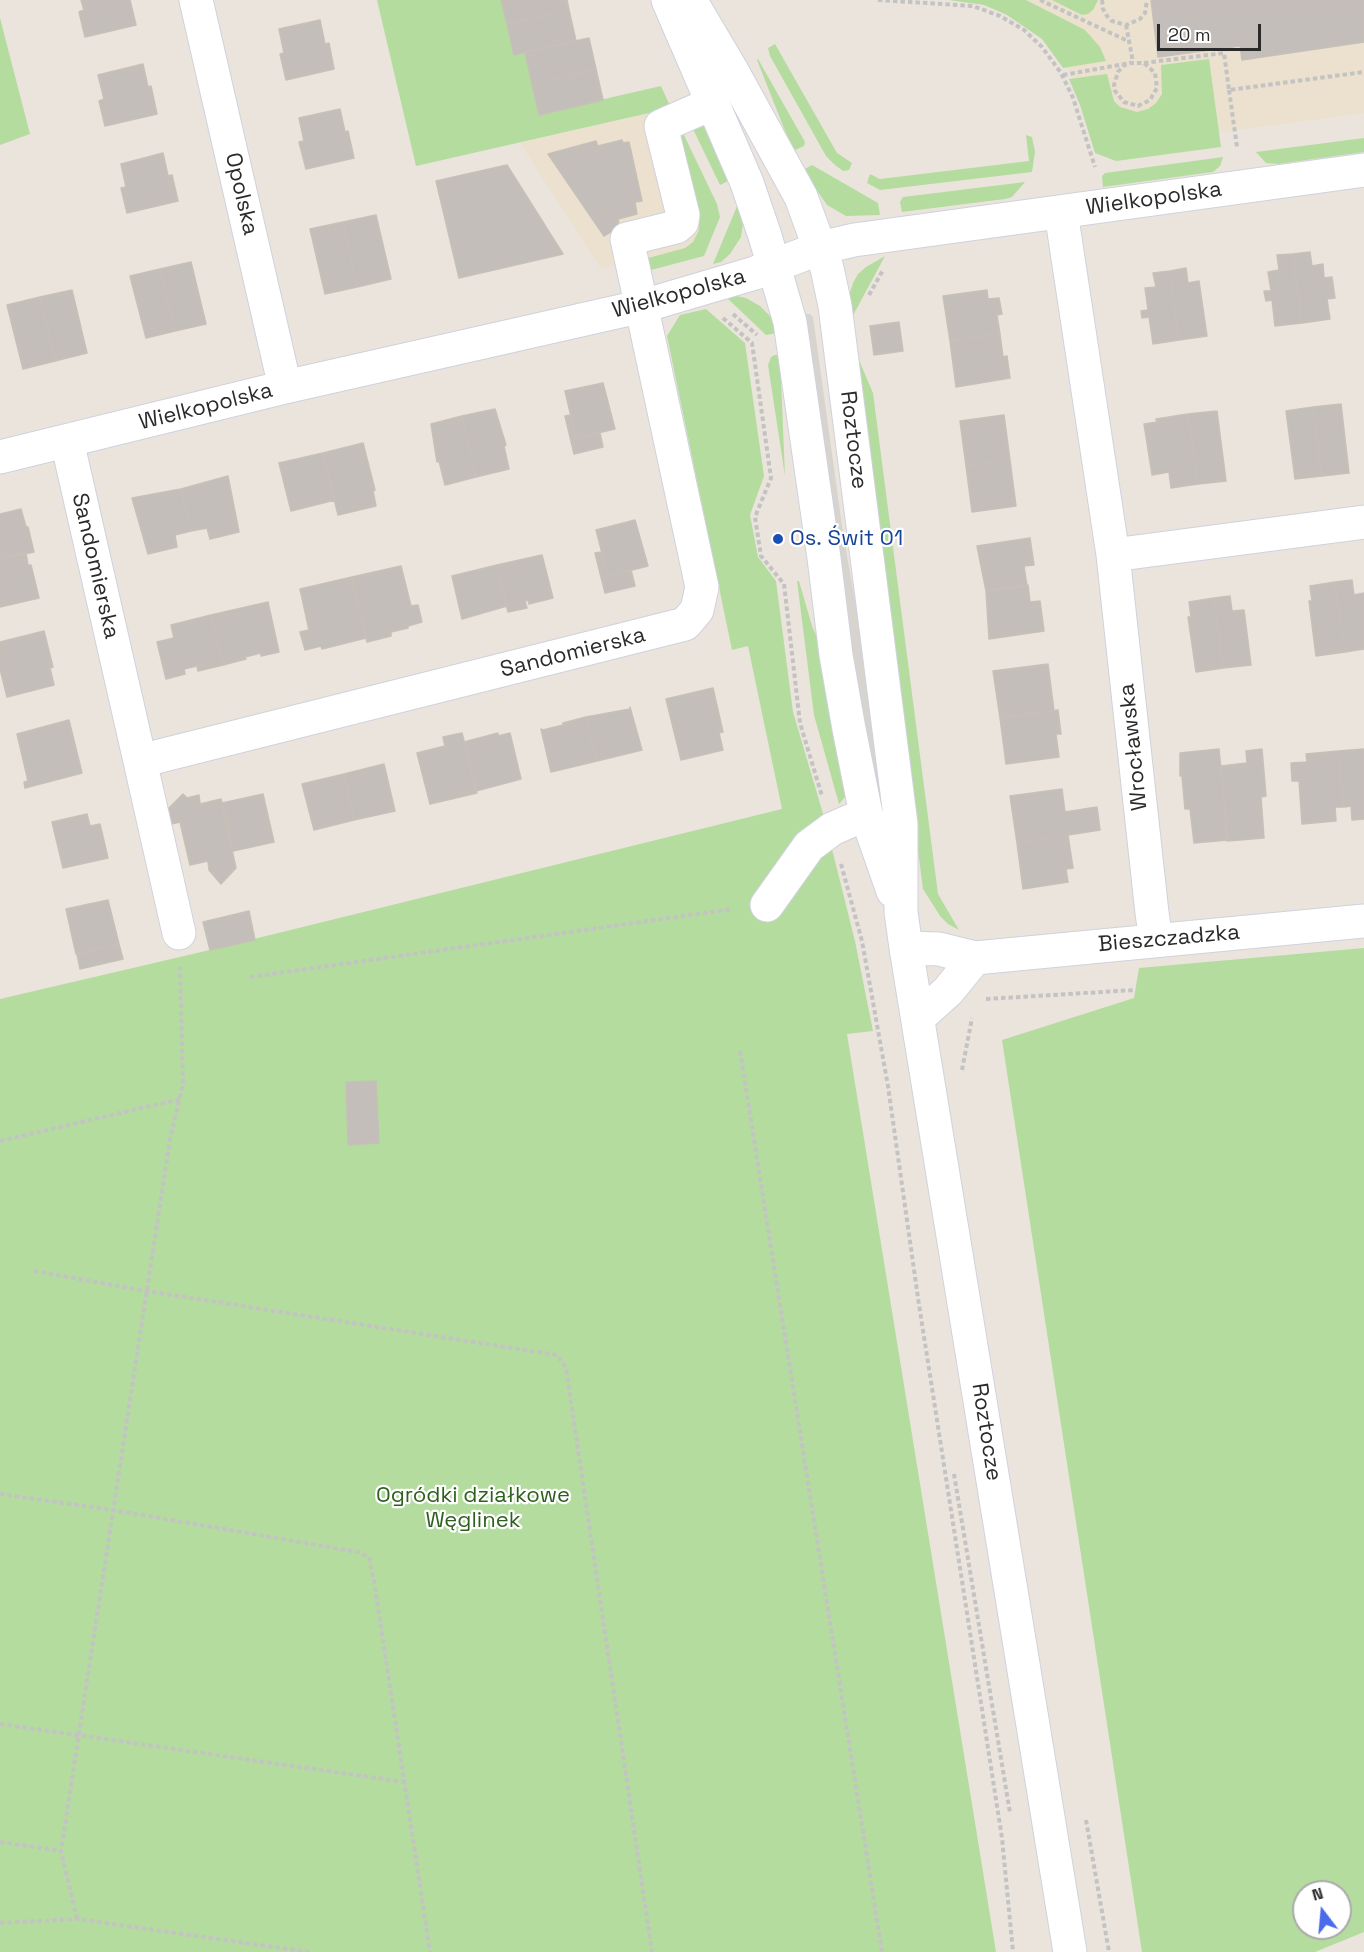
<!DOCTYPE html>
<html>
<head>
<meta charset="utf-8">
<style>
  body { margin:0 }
  #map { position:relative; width:1364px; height:1952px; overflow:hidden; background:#ebe4dd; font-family:"Space Grotesk",sans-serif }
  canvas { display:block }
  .north { position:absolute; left:1292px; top:1880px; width:60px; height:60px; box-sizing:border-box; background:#fff; border:2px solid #aaa; border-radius:50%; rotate:344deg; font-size:16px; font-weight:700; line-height:24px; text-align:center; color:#2a2a2a }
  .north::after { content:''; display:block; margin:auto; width:21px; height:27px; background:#4a6bea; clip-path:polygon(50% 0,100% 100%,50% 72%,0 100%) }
  .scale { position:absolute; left:1157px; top:24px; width:104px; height:27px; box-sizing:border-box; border:3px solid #2a2a2a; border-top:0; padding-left:8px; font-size:18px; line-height:21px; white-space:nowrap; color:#2a2a2a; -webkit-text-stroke:4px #fff; paint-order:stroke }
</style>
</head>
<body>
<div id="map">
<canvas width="1364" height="1952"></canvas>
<div class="north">N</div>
<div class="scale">20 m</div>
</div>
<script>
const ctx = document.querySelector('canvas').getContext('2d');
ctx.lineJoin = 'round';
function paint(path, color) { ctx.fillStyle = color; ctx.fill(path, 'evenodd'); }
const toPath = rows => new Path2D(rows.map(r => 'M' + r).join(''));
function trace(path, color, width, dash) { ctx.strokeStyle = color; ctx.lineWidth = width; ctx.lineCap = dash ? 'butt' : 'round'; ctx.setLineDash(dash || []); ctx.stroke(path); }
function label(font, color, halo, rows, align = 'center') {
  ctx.font = font + ' "Space Grotesk",sans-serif'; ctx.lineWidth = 4.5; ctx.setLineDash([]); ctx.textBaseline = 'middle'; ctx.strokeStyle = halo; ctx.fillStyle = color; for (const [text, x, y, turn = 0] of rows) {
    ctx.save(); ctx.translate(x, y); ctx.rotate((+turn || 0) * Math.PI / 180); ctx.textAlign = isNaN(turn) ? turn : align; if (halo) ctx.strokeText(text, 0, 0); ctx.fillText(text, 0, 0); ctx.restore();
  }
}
const education = toPath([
  [981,0,1364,0,1364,113,1096,149,1079,93,1059,50,1038,28],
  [671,108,699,230,693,242,685,248,601,269,520,143]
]);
const green = toPath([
  [377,0,501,0,514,54,525,52,539,114,661,86,671,108,416,166],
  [949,0,1026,0,1085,30,1100,47,1106,61,1063,68,1042,39,1007,15,984,5],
  [1052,0,1098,0,1093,10,1088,14,1082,15],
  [0,18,30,134,0,145],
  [775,44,837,153,852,163,849,170,843,171,835,165,826,156,770,56,768,48],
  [758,59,805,142,804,146,793,151,757,60],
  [1209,59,1221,147,1116,161,1095,153,1080,105,1069,79,1107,74,1114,101,1120,107,1137,112,1148,109,1156,103,1162,94,1161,65],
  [707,122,734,178,720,185,693,129],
  [683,133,717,204,720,217,704,256,651,270,648,258,685,248,693,242,699,230,680,144],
  [1026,135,1032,137,1035,152,1032,172,880,190,867,183,870,174,880,179,1029,161],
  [1364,138,1364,152,1278,164,1266,163,1256,152],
  [1223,157,1220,166,1213,172,1103,187,1102,176,1105,173],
  [812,165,878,203,880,215,846,216,827,205,803,170],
  [1025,182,1012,197,1005,199,902,212,900,202,903,197],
  [740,199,744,217,741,237,730,254,721,262,713,264],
  [885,256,850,321,848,299,853,283,858,274,866,267],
  [732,295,746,298,760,306,772,318,777,333,766,335,725,296],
  [706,309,745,343,764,476,750,515,758,557,776,581,793,712,824,817,855,941,873,1031,847,1034,996,1952,0,1952,0,999,197,953,782,809,748,646,732,650,667,336,680,315],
  [853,346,873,393,938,894,959,930,948,924,940,916,923,889],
  [775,355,780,355,785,476,768,365,771,357],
  [797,581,799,581,812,626,821,646,846,796,839,804,814,715],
  [1364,948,1364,1932,1315,1952,1142,1952,1002,1040,1134,998,1139,968],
  [1304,1892,1340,1892,1340,1928,1304,1928]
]);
const plaza = toPath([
  [807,314,810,314,813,317,843,533,864,651,885,827,854,704,804,315]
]);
const building = toPath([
  [81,0,130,0,136,25,85,37,79,12,84,10,81,0],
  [501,0,567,0,569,10,507,24,501,0],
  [1151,0,1364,0,1364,42,1242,60,1240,46,1158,57,1151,0],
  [569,10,576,41,514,55,507,24,569,10],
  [320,20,325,44,329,43,334,69,286,80,280,54,284,53,279,29,320,20],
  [589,38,596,69,532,84,525,52,589,38],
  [143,64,148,87,151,86,157,114,105,126,99,101,104,99,98,75,143,64],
  [596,69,603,100,539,115,532,84,596,69],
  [340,109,345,132,348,131,354,158,306,169,299,142,304,141,299,118,340,109],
  [622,140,623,143,629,142,642,201,635,202,637,214,618,219,619,227,604,236,548,154,596,141,598,146,622,140],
  [163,153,168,176,172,175,178,201,127,213,121,188,126,187,121,164,163,153],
  [507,165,563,254,459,278,436,181,507,165],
  [376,215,391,279,357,287,343,222,376,215],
  [343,222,357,287,325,294,310,229,343,222],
  [1310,252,1312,266,1323,264,1324,278,1332,277,1335,298,1327,299,1330,319,1302,323,1293,254,1310,252],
  [1293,254,1302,323,1275,326,1272,300,1266,301,1264,291,1271,291,1268,272,1279,270,1277,255,1293,254],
  [191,262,206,324,175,331,160,269,191,262],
  [1186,268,1188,283,1199,281,1207,336,1179,340,1170,271,1186,268],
  [160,269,175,331,146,338,130,276,160,269],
  [1170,271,1179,340,1153,344,1149,317,1142,318,1141,311,1148,310,1145,288,1156,287,1153,273,1170,271],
  [72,290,87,353,55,361,40,297,72,290],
  [987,290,988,299,999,298,1002,314,997,315,1000,334,950,341,943,296,987,290],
  [40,297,55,361,23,369,7,305,40,297],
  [899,322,903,351,874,355,870,326,899,322],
  [1000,334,1003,357,1007,356,1010,378,956,387,950,341,1000,334],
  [603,383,615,429,576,438,565,391,603,383],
  [1341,404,1349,473,1322,476,1313,407,1341,404],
  [1313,407,1322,476,1295,479,1286,411,1313,407],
  [495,409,506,445,504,446,509,469,476,477,462,416,495,409],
  [1217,411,1226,481,1198,484,1188,414,1217,411],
  [1188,414,1198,484,1171,488,1169,472,1152,475,1144,424,1157,422,1156,419,1188,414],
  [570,415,576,438,600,433,603,447,574,454,565,416,570,415],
  [1004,415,1010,460,966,466,960,421,1004,415],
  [462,416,476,477,445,485,439,461,437,462,431,424,462,416],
  [363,443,375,490,373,491,376,506,338,515,323,453,363,443],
  [323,453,335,500,291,511,279,463,323,453],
  [1010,460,1016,506,972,512,966,466,1010,460],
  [228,476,239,532,210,539,207,528,191,531,181,489,228,476],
  [181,489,191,531,175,535,177,547,148,554,132,498,181,489],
  [21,509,26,527,28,527,34,552,0,559,0,514,21,509],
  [635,520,648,566,608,576,596,530,635,520],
  [1030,538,1034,565,1024,566,1027,586,986,591,977,546,1030,538],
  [602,552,608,576,631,570,635,586,605,593,595,553,602,552],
  [26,553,28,565,31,565,39,598,0,607,0,559,26,553],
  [542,555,553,598,529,604,528,600,525,601,527,608,508,612,497,565,542,555],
  [497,565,507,606,462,619,452,576,497,565],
  [401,566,411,606,418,605,422,622,408,626,408,628,391,632,391,636,367,642,352,577,401,566],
  [352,577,366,638,322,649,321,646,305,650,300,632,309,630,300,589,352,577],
  [1352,580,1354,595,1364,593,1364,649,1345,652,1335,582,1352,580],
  [1335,582,1345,652,1316,656,1309,601,1312,601,1310,586,1335,582],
  [1028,585,1030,602,1040,601,1044,631,989,639,986,591,1028,585],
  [1230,596,1232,611,1244,610,1251,665,1223,668,1214,598,1230,596],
  [1214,598,1223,668,1196,672,1188,617,1191,617,1189,602,1214,598],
  [268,602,279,652,261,656,261,653,245,657,246,659,223,665,211,615,268,602],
  [211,615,223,665,198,671,197,666,184,669,185,674,166,679,157,642,174,638,171,625,211,615],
  [44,631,53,667,50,668,54,685,7,697,0,669,0,642,44,631],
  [1048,664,1054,711,1000,718,993,671,1048,664],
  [713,688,723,732,719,733,723,750,681,760,666,699,713,688],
  [630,707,642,750,597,761,586,717,630,709,630,707],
  [1058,710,1061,734,1056,734,1059,757,1006,764,1000,718,1058,710],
  [586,717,597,761,551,772,541,729,543,730,563,725,563,723,586,717],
  [69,720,82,773,25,788,24,782,28,781,17,734,69,720],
  [462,733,477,793,430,804,417,753,445,746,443,737,462,733],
  [498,733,498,736,510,733,521,779,476,791,464,742,498,733],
  [1219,749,1228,840,1194,843,1190,809,1185,809,1182,776,1180,776,1180,753,1219,749],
  [1262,749,1266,796,1261,797,1264,838,1227,841,1221,766,1247,763,1246,751,1262,749],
  [1364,749,1364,819,1352,820,1351,806,1344,807,1338,751,1364,749],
  [1338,751,1344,807,1335,807,1336,821,1302,824,1299,781,1292,781,1291,763,1307,762,1306,754,1338,751],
  [384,764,395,811,354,820,344,774,384,764],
  [344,774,354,820,314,830,302,784,344,774],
  [1062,789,1065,812,1097,807,1100,830,1017,843,1010,796,1062,789],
  [183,794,187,798,199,795,200,804,221,799,236,868,221,884,209,870,208,861,190,865,180,822,171,824,168,809,183,794],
  [263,794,274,842,233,851,222,803,263,794],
  [87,814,90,826,100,824,108,858,63,868,52,822,87,814],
  [1068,835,1073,868,1066,869,1068,882,1023,889,1017,843,1068,835],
  [108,900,119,944,76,954,66,909,108,900],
  [249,911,255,940,210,950,203,922,249,911],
  [119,944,123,959,80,969,77,954,119,944],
  [376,1081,379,1143,348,1145,346,1082,376,1081]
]);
const path = toPath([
  [878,0,973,6,1000,16,1024,30,1042,47,1061,73,1073,98,1095,167],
  [1040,0,1130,42],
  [1102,0,1103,9,1107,16,1112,21,1126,25,1140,19,1145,13,1147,0],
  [1126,25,1133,62],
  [1144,63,1224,53,1229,90,1364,72],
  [1063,75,1130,63,1144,63,1155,73,1157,88,1150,100,1138,106,1124,102,1115,91,1114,85,1118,72,1123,66,1130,63],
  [1229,90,1237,147],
  [869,295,883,270],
  [733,314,757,335],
  [723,318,752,343,771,478,755,517,761,556,784,584,800,723,822,796],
  [841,864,862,941,888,1086,918,1298,1002,1838,1013,1952],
  [250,977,733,909],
  [986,999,1135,990],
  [740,1051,882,1952],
  [962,1070,972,1018],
  [0,1141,180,1099],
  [34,1271,146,1291,557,1355,566,1368,652,1952],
  [954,1474,1010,1813],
  [0,1494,113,1510,358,1552,369,1558,374,1581,430,1952],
  [0,1724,404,1782],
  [1086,1820,1109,1952],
  [0,1842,61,1851],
  [77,1919,61,1851,170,1139,183,1084,180,967],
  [0,1923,77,1919,309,1952]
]);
const minor = toPath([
  [196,0,285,387],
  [668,0,747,183,765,236,790,322,824,558,836,655,849,729,866,814,893,891],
  [690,0,732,71,801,197,827,268,835,306,901,824,901,912,906,948,1070,1952],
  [1061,212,1113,555,1152,913,1156,940],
  [67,441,140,761,685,624,697,610,702,587,627,239,676,227,682,222,683,215,661,126,713,103],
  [0,457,285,387,643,306,755,273,820,248,854,240,1364,170],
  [1113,555,1364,522],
  [140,761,179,933],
  [767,905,809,846,832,829,866,814],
  [906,948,939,949,975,958,1364,921],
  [918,1018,948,991,975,958]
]);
const markers = [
  [778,539,6,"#1a4fb4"]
];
const streetNames = [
  ["Opolska",241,194,77],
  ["Wielkopolska",1154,199,-8],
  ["Wielkopolska",679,294,-15],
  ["Wielkopolska",206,407,-14],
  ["Roztocze",853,440,83],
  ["Sandomierska",95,566,77],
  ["Sandomierska",573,653,-14],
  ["Wrocławska",1134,747,-96],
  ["Bieszczadzka",1169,939,-5],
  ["Roztocze",986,1432,81]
];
const transitNames = [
  ["Os. Świt 01",790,539]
];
const parkNames = [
  ["Ogródki działkowe",473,1496],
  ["Węglinek",473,1521]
];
paint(education, '#ebe1ce');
paint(green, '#b4dc9e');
paint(plaza, '#d7d4cf');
paint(building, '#c3beb9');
trace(building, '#c6c0b7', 1.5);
trace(minor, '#cfd2dd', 35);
trace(path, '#c3c3c3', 4, [4.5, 3]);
trace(minor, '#fff', 33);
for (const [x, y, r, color] of markers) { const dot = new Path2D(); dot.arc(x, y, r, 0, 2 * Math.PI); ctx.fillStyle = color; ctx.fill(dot); trace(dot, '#fff', 2); }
label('22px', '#2a2a2a', '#fff', streetNames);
label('22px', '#164399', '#fff', transitNames, 'left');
label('22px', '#2f6020', '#fff', parkNames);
</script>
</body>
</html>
